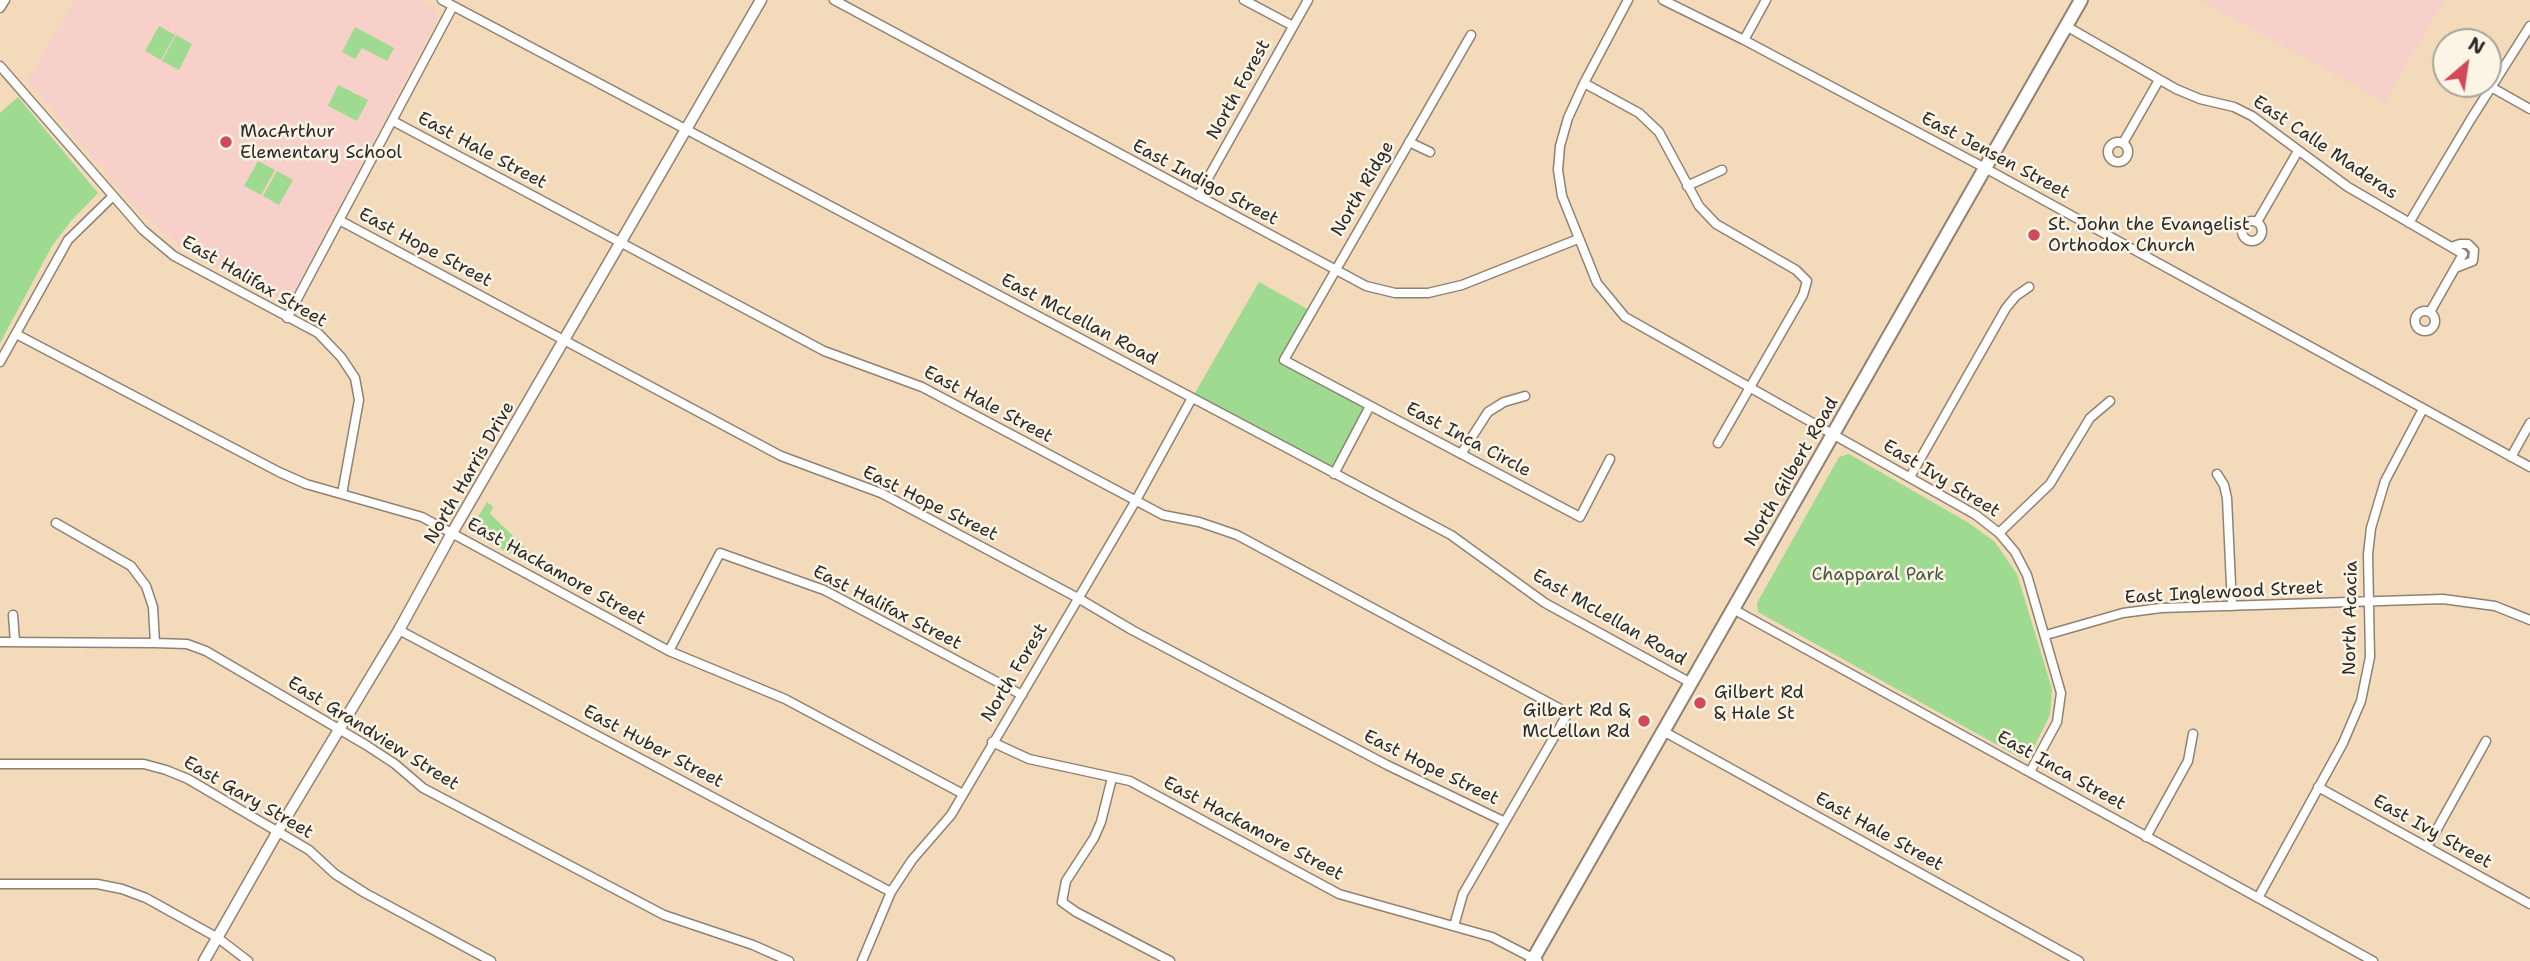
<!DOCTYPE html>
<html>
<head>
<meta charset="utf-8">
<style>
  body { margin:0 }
  #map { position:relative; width:2530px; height:961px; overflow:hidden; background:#f3daba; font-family:"Shantell Sans",sans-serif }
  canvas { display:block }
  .north { position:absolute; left:2432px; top:28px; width:70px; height:70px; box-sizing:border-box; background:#fcf5e5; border:2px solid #a8a49b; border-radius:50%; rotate:29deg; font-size:19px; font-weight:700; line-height:28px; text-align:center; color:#2b2b2b }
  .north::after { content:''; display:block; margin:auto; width:24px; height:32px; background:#d1495b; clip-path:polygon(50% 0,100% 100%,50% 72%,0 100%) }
</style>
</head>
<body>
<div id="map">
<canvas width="2530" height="961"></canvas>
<div class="north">N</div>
</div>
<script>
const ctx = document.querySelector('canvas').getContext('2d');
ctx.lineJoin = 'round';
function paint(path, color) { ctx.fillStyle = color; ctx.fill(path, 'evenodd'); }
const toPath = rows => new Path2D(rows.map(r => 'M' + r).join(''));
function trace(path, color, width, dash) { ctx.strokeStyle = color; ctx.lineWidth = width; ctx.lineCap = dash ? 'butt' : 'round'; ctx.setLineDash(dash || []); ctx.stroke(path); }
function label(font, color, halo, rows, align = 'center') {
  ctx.font = font + ' "Shantell Sans",sans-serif'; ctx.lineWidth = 5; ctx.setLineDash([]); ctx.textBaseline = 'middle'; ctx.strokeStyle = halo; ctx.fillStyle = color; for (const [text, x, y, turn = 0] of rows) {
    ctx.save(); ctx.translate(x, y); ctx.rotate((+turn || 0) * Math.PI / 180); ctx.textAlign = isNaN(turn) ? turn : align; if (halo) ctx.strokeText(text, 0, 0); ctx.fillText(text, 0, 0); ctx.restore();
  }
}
const built = toPath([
  [74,0,420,0,437,12,437,20,291,298,286,302,282,302,197,257,161,231,131,203,27,81],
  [2199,0,2444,0,2385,102]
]);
const green = toPath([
  [159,26,175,35,161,60,145,51],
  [355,27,394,48,387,61,362,48,355,59,342,52],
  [176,35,192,44,179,70,162,61],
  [338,85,368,100,357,121,328,106],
  [18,97,98,193,71,221,52,246,0,343,0,113],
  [258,161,275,170,261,195,244,186],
  [277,171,293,180,279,205,263,196],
  [1259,282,1311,311,1285,360,1370,406,1334,474,1192,398],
  [1849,454,1969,523,1995,542,2017,574,2052,689,2050,715,2030,755,2019,757,1758,612,1757,603,1839,457],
  [487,502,493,507,490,514,561,581,474,534,472,527]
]);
const minor = toPath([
  [442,0,1451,535,1545,603,1691,683],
  [834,0,1366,286,1395,293,1428,293,1462,285,1578,239],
  [1244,0,1293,26],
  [1628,0,1584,83,1568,118,1560,146,1558,170,1562,196,1597,283,1625,317,1976,515,1999,533,2015,552,2027,575,2061,693,2057,722,2030,772],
  [1663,0,1744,40,1985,168,2530,467],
  [0,8,5,0],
  [2066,26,2176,89,2200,99,2234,107,2252,116,2348,187,2463,254,2430,312],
  [1471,35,1284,360,1580,517,1610,459],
  [1744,40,1766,0],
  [0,66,143,230,174,256,318,333,341,357,355,378,359,400,342,494],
  [1584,83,1639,113,1659,132,1699,206,1716,224,1796,270,1807,281,1803,295,1718,443],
  [2491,87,2530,109],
  [393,121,824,351,922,387,1163,515,1199,522,1237,535,1568,713,1463,894,1454,926],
  [1409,142,1430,152],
  '2108 152a10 10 0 1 1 20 0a10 10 0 1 1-20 0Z',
  [2123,143,2159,80],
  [1687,186,1722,170],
  [1198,196,1308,0],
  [339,220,781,456,881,493,1078,598,1132,630,1387,765,1503,821],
  '2242 231a10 10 0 1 1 20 0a10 10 0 1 1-20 0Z',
  [2257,222,2298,151],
  [2409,223,2471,119,2530,26],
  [2451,247,2460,244,2468,244,2474,250,2473,261,2455,268],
  '2415 321a10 10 0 1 1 20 0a10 10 0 1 1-20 0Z',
  [287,318,453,6],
  [16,334,279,472,306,484,422,517,669,651,785,699,963,794],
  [0,362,68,240,112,197],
  [1461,454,1488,412,1504,402,1525,396],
  [2511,457,2530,423],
  [1334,474,1370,406],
  [2217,474,2224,485,2227,498,2232,606],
  [1910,477,2006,308,2016,296,2029,287],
  [56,523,131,566,146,586,153,607,155,643],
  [1999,533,2050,484,2090,418,2110,401],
  [1733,609,2373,961],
  [13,615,15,642],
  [399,630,891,892],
  [2046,635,2123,613,2161,608,2443,599,2495,606,2530,620],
  [0,642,155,643,187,644,206,651,366,745,395,764,423,788,664,915,753,945,789,961],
  [669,651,720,553,824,590,1022,695],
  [1663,731,2079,961],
  [992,742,1029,759,1130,781,1339,894,1492,937,1538,961],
  [0,764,144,764,166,770,188,779,309,850,335,874,365,893,491,961],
  [1112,778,1101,822,1094,838,1066,881,1062,902,1076,912,1170,961],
  [2318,787,2530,904],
  [2146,837,2188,761,2193,734],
  [2427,847,2486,741],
  [0,884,97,884,122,889,146,898,218,938,248,961],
  [2258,898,2343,743,2361,701,2370,657,2368,554,2371,528,2385,481,2423,409],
  [862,961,891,892,912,860,951,815,1135,502,1192,398]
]);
const tertiary = toPath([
  [204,961,278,831,399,630,452,533,761,0]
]);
const primary = toPath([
  [1532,961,2081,0]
]);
const markers = [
  [226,142,7,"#d1495b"],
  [2034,235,7,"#d1495b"],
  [1700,703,7,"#d1495b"],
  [1644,721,7,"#d1495b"]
];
const streetNames = [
  ["North Forest",1239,90,-61],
  ["East Calle Maderas",2325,148,34],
  ["East Hale Street",482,151,28],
  ["East Jensen Street",1995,156,28],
  ["East Indigo Street",1205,183,28],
  ["North Ridge",1363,189,-60],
  ["East Hope Street",425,248,28],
  ["East Halifax Street",254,282,30],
  ["East McLellan Road",1079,320,28],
  ["East Hale Street",988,405,28],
  ["East Inca Circle",1468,440,28],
  ["North Gilbert Road",1792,472,-60],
  ["North Harris Drive",470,473,-60],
  ["East Ivy Street",1941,479,31],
  ["East Hope Street",930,504,26],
  ["East Hackamore Street",556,572,29],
  ["East Inglewood Street",2224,593,-3],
  ["East Halifax Street",887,608,27],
  ["East McLellan Road",1609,618,30],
  ["North Acacia",2351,618,-89],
  ["North Forest",1015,673,-59],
  ["East Grandview Street",373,734,32],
  ["East Huber Street",653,747,28],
  ["East Hope Street",1431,768,26],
  ["East Inca Street",2061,771,29],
  ["East Gary Street",248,798,30],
  ["East Hackamore Street",1253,829,28],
  ["East Hale Street",1879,832,29],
  ["East Ivy Street",2432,832,29]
];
const poiNames = [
  ["MacArthur",240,132],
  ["Elementary School",240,153],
  ["St. John the Evangelist",2048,225],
  ["Orthodox Church",2048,246],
  ["Gilbert Rd",1714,693],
  ["& Hale St",1714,714],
  ["Gilbert Rd &",1630,711,"right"],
  ["McLellan Rd",1630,732,"right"]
];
const parkNames = [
  ["Chapparal Park",1878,575]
];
paint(built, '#f7d0c9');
paint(green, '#9edb90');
trace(minor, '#8f8272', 11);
trace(tertiary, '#8f8272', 13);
trace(primary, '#8f8272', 16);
trace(minor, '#fff', 8);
trace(tertiary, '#fff', 10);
trace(primary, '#fff', 12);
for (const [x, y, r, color] of markers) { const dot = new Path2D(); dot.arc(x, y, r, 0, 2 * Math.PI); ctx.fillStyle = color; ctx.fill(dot); trace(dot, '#fcf5e5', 2.5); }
label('18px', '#2b2b2b', '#fcf5e5', streetNames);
label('18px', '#2b2b2b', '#fcf5e5', poiNames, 'left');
label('18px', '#485744', '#fcf5e5', parkNames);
</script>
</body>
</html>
